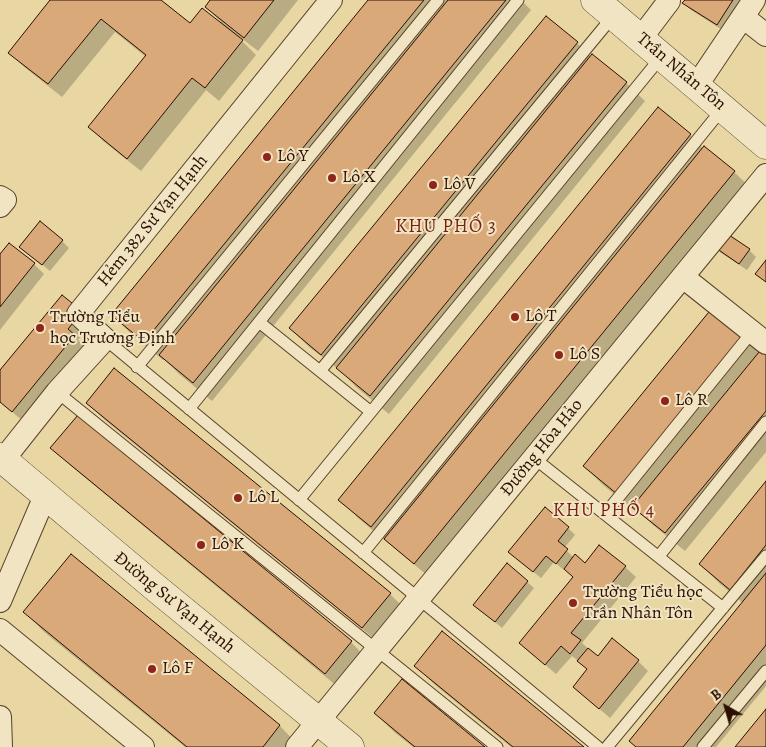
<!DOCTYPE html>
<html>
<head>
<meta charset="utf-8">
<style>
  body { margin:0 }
  #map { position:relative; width:766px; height:747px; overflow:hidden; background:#e8d6a3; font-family:Alegreya,serif }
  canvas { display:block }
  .north { position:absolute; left:701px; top:682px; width:50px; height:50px; -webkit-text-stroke:4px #f0e4c3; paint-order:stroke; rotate:322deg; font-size:14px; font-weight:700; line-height:20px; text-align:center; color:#2c0f00 }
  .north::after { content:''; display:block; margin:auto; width:18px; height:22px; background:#2c0f00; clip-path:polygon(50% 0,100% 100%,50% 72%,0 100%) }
</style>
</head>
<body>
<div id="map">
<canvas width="766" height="747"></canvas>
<div class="north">B</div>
</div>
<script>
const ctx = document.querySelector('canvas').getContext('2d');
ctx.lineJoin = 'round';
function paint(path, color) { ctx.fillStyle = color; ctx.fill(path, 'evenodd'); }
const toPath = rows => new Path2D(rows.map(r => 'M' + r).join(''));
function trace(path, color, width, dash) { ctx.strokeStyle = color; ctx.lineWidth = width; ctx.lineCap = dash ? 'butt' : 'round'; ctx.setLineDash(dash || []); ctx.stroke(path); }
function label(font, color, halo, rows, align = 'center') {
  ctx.font = font + ' Alegreya,serif'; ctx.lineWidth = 4; ctx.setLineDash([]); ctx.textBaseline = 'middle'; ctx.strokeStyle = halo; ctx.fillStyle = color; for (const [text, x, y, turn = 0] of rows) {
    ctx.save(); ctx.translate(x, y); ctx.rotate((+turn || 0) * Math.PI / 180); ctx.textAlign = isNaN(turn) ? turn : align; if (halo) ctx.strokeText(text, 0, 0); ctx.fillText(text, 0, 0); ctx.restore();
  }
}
const shadow = toPath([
  [52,0,159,0,190,25,221,22,206,7,212,0,298,0,258,51,240,37,239,38,256,55,219,101,206,90,141,171,103,141,90,127,146,57,115,32,62,97,23,66,10,53],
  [370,0,521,0,531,10,212,401,179,374,164,359,163,360,131,334,113,315],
  [686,0,744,0,724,31,691,10,684,3],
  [546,18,577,43,591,57,626,83,645,101,389,414,356,387,341,371,309,347,290,328],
  [658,109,690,135,704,149,734,172,753,190,434,581,358,518,340,499],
  [62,241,69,248,50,271,28,253],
  [714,246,749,250,756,257,747,270,721,253],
  [0,256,34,264,44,274,0,330],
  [62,296,87,328,78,340,84,346,23,421,0,402,0,372],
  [713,309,766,349,766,452,685,551,653,525,638,510,636,512,603,485,584,466],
  [87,403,390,594,409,613,382,645,106,421],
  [52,448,351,642,369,661,344,692,71,466],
  [766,483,766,686,716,747,636,747,743,603,719,583,700,564],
  [568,528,575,535,564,548,574,558,585,564,625,567,636,577,582,643,598,657,638,661,648,671,610,718,574,687,588,670,581,663,572,656,556,674,520,643,574,577,565,568,564,570,554,562,541,578,517,559],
  [72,555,280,726,298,745,297,747,185,747,43,631,25,612],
  [527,582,534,588,502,628,475,605],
  [416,666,582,747,511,747,434,684],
  [375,713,483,747,413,747,394,732]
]);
const building = toPath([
  [50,0,161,0,190,23,202,8,243,40,205,88,192,78,127,159,88,127,146,55,101,19,48,84,8,53,50,0],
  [210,0,274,0,244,38,205,7,210,0],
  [368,0,424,0,144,342,111,315,368,0],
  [448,0,506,0,193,383,159,355,448,0],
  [685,0,733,0,717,25,682,3,685,0],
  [546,16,578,42,321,355,289,328,546,16],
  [592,54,627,82,370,396,336,368,592,54],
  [658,107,691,134,371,527,338,500,658,107],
  [704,146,735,171,414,564,384,539,704,146],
  [40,221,63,240,42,265,19,247,40,221],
  [723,231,750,249,739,264,713,246,723,231],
  [9,243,35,263,0,307,0,254,9,243],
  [766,260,766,282,755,274,766,260],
  [62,295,77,307,77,318,68,329,75,335,12,412,0,402,0,370,62,295],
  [713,307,747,335,617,494,583,466,713,307],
  [764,346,766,347,766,411,665,533,632,507,764,346],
  [114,368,391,593,362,628,86,403,114,368],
  [78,415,352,641,325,674,50,448,78,415],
  [766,481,766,545,730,590,699,564,766,481],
  [545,507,569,527,558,541,568,549,556,564,546,556,533,572,508,552,545,507],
  [599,545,626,566,571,633,581,640,570,654,561,646,545,665,519,643,573,577,564,569,575,554,585,563,599,545],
  [71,554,280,725,263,747,187,747,23,612,71,554],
  [507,563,528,581,495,622,473,605,507,563],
  [766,573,766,645,683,747,636,747,629,741,766,573],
  [442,631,584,747,513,747,414,666,442,631],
  [612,638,639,660,599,709,573,687,587,669,577,661,588,648,598,656,612,638],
  [402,679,485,747,415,747,374,713,402,679],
  [766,709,766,747,735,747,766,709]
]);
const service = toPath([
  [259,322,371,412],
  [105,339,598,747],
  [137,367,438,0],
  [320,371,614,15],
  [57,392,497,747],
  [189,409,518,0],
  [534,458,723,608],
  [299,500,662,56],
  [605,514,752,332],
  [363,553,723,108],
  [659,556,766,422],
  [607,747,766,556],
  [703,747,766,671]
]);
const minor = toPath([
  [743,17,766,35],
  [641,38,669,1,667,0],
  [697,85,754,0],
  [0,197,5,200,0,206],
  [683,277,766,343],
  [3,460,57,392,105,339,78,314,331,0],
  [0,601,45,496],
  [0,630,143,747],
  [0,717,1,747],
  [297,747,766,175]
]);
const tertiary = toPath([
  [595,0,766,145],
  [0,457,157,589,350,747]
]);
const markers = [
  [267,157,5,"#8f2418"],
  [332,178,5,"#8f2418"],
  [433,185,5,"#8f2418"],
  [515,317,5,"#8f2418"],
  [40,328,5,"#8f2418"],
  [559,355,5,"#8f2418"],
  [665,401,5,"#8f2418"],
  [238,498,5,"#8f2418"],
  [201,545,5,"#8f2418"],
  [573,603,5,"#8f2418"],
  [152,669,5,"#8f2418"]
];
const streetNames = [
  ["Trần Nhân Tôn",681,72,40],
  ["Hẻm 382 Sư Vạn Hạnh",153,221,-51],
  ["Đường Hòa Hảo",542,448,-51],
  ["Đường Sư Vạn Hạnh",174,603,39]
];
const poiNames = [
  ["Lô Y",277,157],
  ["Lô X",342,178],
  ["Lô V",443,185],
  ["Lô T",525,317],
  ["Trường Tiểu",50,318],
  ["học Trương Định",50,339],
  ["Lô S",569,355],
  ["Lô R",675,401],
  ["Lô L",248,498],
  ["Lô K",211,545],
  ["Trường Tiểu học",583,593],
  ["Trần Nhân Tôn",583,614],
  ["Lô F",162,669]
];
const neighbourhoodNames = [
  ["KHU PHỐ 3",446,227],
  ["KHU PHỐ 4",604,511]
];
paint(shadow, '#0003');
paint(building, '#daa979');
trace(building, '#2c0f00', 1);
trace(service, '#5b4129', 13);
trace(minor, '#5b4129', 24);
trace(tertiary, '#5b4129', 29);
trace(service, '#f0e4c3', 11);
trace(minor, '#f0e4c3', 22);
trace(tertiary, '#f0e4c3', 28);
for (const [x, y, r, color] of markers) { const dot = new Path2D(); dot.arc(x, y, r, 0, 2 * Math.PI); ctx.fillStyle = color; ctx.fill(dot); trace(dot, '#f0e4c3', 2); }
label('18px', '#2c0f00', '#f0e4c3', streetNames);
label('18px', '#2c0f00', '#f0e4c3', poiNames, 'left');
ctx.letterSpacing = '1px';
label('19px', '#7a1f14', '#f0e4c3', neighbourhoodNames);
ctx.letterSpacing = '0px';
</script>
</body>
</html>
